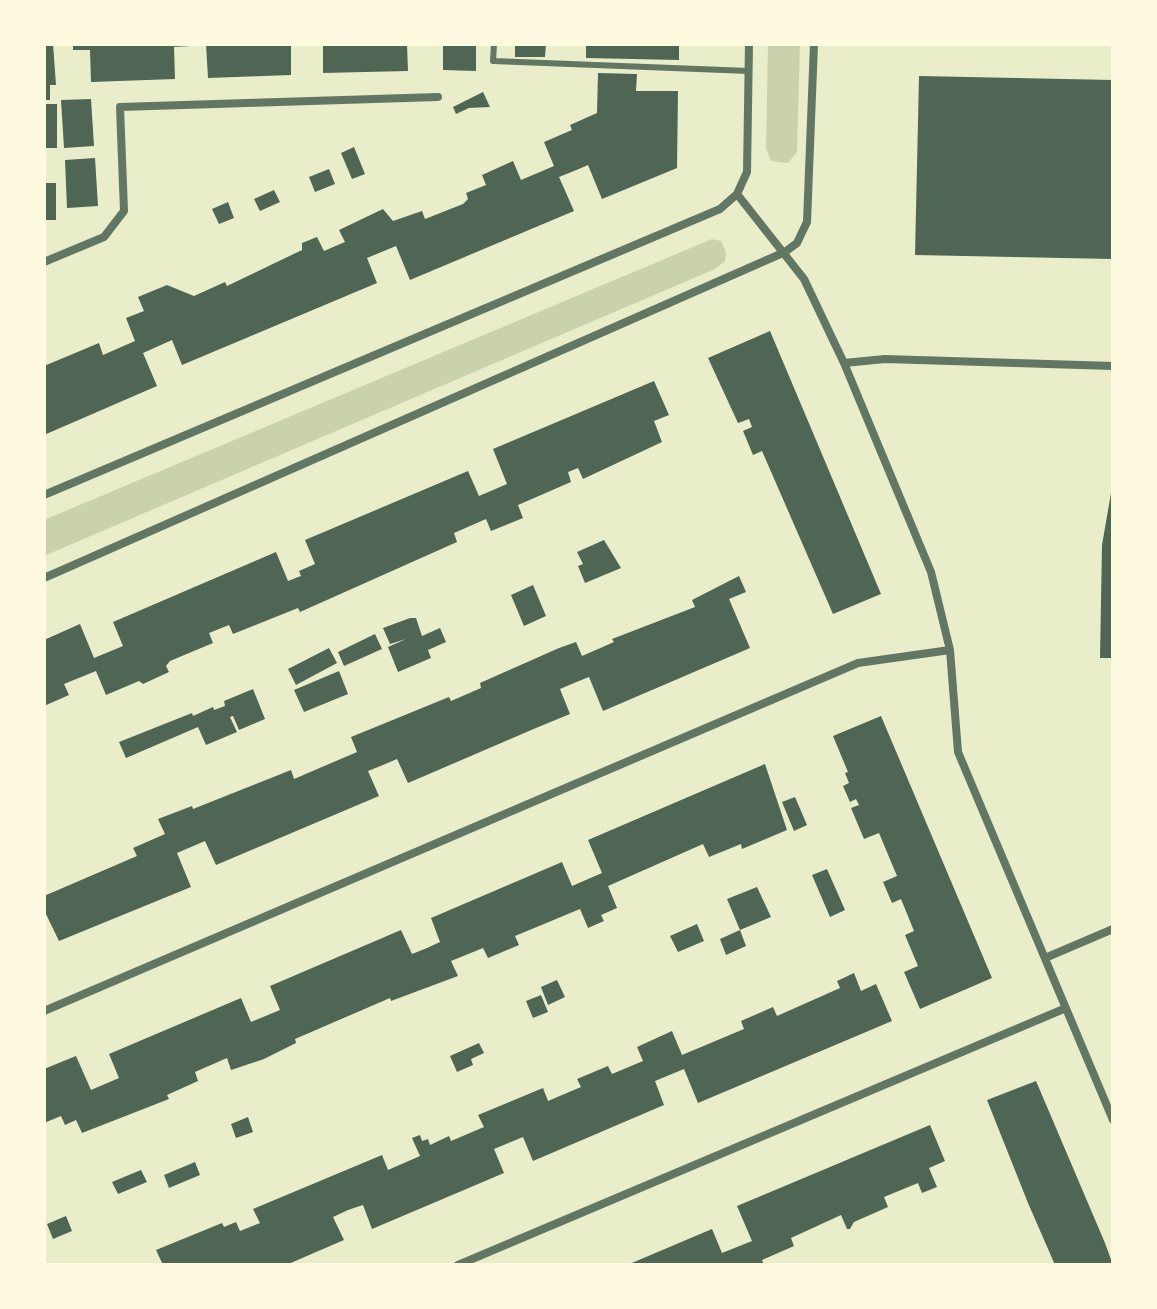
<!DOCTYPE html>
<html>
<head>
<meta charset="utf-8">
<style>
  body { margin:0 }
  #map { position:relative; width:1157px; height:1309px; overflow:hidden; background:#e9edc9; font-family:Arial,sans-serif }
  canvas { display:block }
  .frame { position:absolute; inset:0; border:46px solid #fefae0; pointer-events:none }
</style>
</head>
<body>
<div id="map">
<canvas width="1157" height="1309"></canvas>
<div class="frame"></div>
</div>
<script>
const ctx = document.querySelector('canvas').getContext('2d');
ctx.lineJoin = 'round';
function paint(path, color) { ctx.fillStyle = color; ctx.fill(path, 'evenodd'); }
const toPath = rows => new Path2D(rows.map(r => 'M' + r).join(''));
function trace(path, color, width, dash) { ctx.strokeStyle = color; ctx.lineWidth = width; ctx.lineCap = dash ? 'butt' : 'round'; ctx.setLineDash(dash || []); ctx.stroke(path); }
const green = toPath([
  [768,44,800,44,797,152,788,163,771,161,766,148],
  [712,239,721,241,726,252,725,261,715,269,44,556,44,520]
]);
const building = toPath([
  [44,44,53,44,56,85,50,85,50,100,44,100],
  [73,44,191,44,191,46,174,47,175,79,91,82,90,50,73,50],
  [206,44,291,44,291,75,208,78],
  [323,44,407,44,408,71,323,73],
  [443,44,476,44,476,71,443,70],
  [515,44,546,44,545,57,515,57],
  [586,44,679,44,679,60,586,58],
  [598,73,637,74,636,91,678,91,677,168,602,199,588,165,574,171,559,177,574,211,410,280,396,246,367,258,377,283,182,365,172,340,143,353,157,386,44,435,44,366,99,343,103,355,135,341,126,318,144,311,138,297,167,285,194,296,225,282,227,286,302,250,302,243,317,237,324,251,345,242,339,230,383,209,393,221,422,211,425,219,463,204,468,199,466,193,486,185,482,175,513,161,521,180,554,166,544,142,572,130,570,125,597,113],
  [919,76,1113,80,1113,259,915,255],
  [483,92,490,107,469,108,456,114,453,107],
  [91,99,94,146,64,148,61,100],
  [44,104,57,104,57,148,44,148],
  [354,147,365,174,352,179,341,153],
  [95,158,98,206,67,208,65,160],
  [329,169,335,184,315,192,309,177],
  [44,183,56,183,56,220,44,220],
  [274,190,280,202,260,211,254,199],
  [228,202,234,218,219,224,212,209],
  [770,331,881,594,833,614,762,451,753,455,743,431,752,427,749,419,738,423,708,358],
  [654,381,669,415,654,421,662,442,583,479,578,468,568,472,571,482,518,505,523,518,491,531,486,519,454,533,457,542,300,612,298,608,233,634,229,625,209,633,213,643,170,661,166,666,169,672,143,684,139,681,106,695,96,671,64,684,69,695,44,706,44,640,80,624,94,658,123,646,113,622,276,552,288,581,301,576,299,571,315,564,305,540,468,471,479,496,507,484,493,449],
  [1111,493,1113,658,1100,658,1102,545],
  [604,540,621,568,585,583,578,566,583,564,577,552],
  [739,576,746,592,729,599,750,648,603,711,589,677,574,683,560,689,570,714,536,728,408,783,397,759,383,765,368,771,379,796,216,865,205,841,177,853,191,887,59,941,44,910,44,896,137,856,133,848,165,834,158,819,192,806,193,809,291,770,294,779,357,752,351,737,449,697,451,701,481,688,480,683,559,648,576,642,582,656,614,642,612,639,695,607,692,600],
  [533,585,546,616,524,626,511,595],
  [410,618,416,618,422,636,440,628,446,642,428,650,431,658,398,672,388,647,406,639,390,644,383,628],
  [375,634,382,649,344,666,338,652],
  [329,648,337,663,296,685,288,669],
  [339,671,348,694,304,712,294,690],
  [253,689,265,719,239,730,233,716,230,717,237,732,206,745,198,727,126,758,119,742,192,713,193,716,213,707,214,710,225,706,224,701],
  [881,716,992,978,920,1009,904,972,918,966,905,935,914,931,901,899,892,903,883,882,897,876,879,833,864,839,851,808,859,805,856,799,850,802,843,786,849,783,845,773,848,772,833,736],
  [765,764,787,830,742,849,741,844,709,857,703,844,608,886,617,908,601,915,604,921,588,928,580,909,515,936,519,945,488,958,483,948,451,961,458,976,391,1001,390,998,295,1039,296,1043,264,1059,231,1070,227,1058,195,1072,198,1081,167,1095,169,1099,82,1133,76,1120,65,1125,61,1116,44,1123,44,1069,76,1056,91,1090,119,1078,109,1054,241,998,251,1022,280,1010,270,986,401,930,412,954,427,948,440,942,431,918,562,862,572,886,602,873,588,840],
  [795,797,807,825,794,831,782,802],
  [827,869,845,910,830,917,812,875],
  [757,887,771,917,740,930,727,899],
  [697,924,704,941,678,952,670,936],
  [740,930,746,946,726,955,720,939],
  [854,973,861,991,876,984,892,1021,698,1103,684,1069,655,1081,664,1105,533,1161,523,1137,494,1149,504,1173,372,1229,363,1205,348,1210,333,1217,344,1240,286,1265,163,1265,156,1250,222,1223,224,1227,236,1222,240,1231,260,1223,253,1209,382,1155,388,1170,420,1156,412,1138,420,1135,422,1141,428,1139,430,1145,449,1136,451,1141,484,1127,478,1115,543,1088,548,1101,581,1087,577,1079,608,1066,612,1074,643,1061,637,1047,672,1031,682,1055,744,1029,741,1021,773,1007,777,1016,840,988,837,981],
  [557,980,565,997,548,1005,541,987],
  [541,995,548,1012,533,1018,526,1001],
  [479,1043,484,1053,471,1059,473,1065,457,1072,450,1056],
  [1036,1081,1105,1243,1113,1265,1055,1265,1028,1203,987,1100],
  [248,1117,253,1132,236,1138,231,1124],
  [930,1125,945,1161,929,1168,937,1187,922,1193,918,1183,884,1197,888,1207,854,1222,850,1229,847,1229,841,1215,791,1238,794,1246,762,1260,764,1265,627,1265,712,1229,722,1253,752,1241,737,1206],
  [195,1162,200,1175,169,1188,164,1175],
  [141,1170,147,1182,118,1194,112,1182],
  [66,1216,72,1231,53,1239,47,1224]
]);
const service = toPath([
  [494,44,493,61,749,71]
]);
const minor = toPath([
  [737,194,804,279,844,363,931,572,950,650,958,752,1113,1120],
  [44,262,104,237,124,211,120,107,438,97],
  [844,363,885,359,1113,366],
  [44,495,720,209,737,194,747,172,749,44],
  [44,578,785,252,797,243,807,222,814,44],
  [1045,958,1113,929],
  [44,1011,858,663,950,650],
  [458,1265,1066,1008]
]);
paint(green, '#cad2ad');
paint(building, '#4f6655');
trace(service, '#617663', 6);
trace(minor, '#617663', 8);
</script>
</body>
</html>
